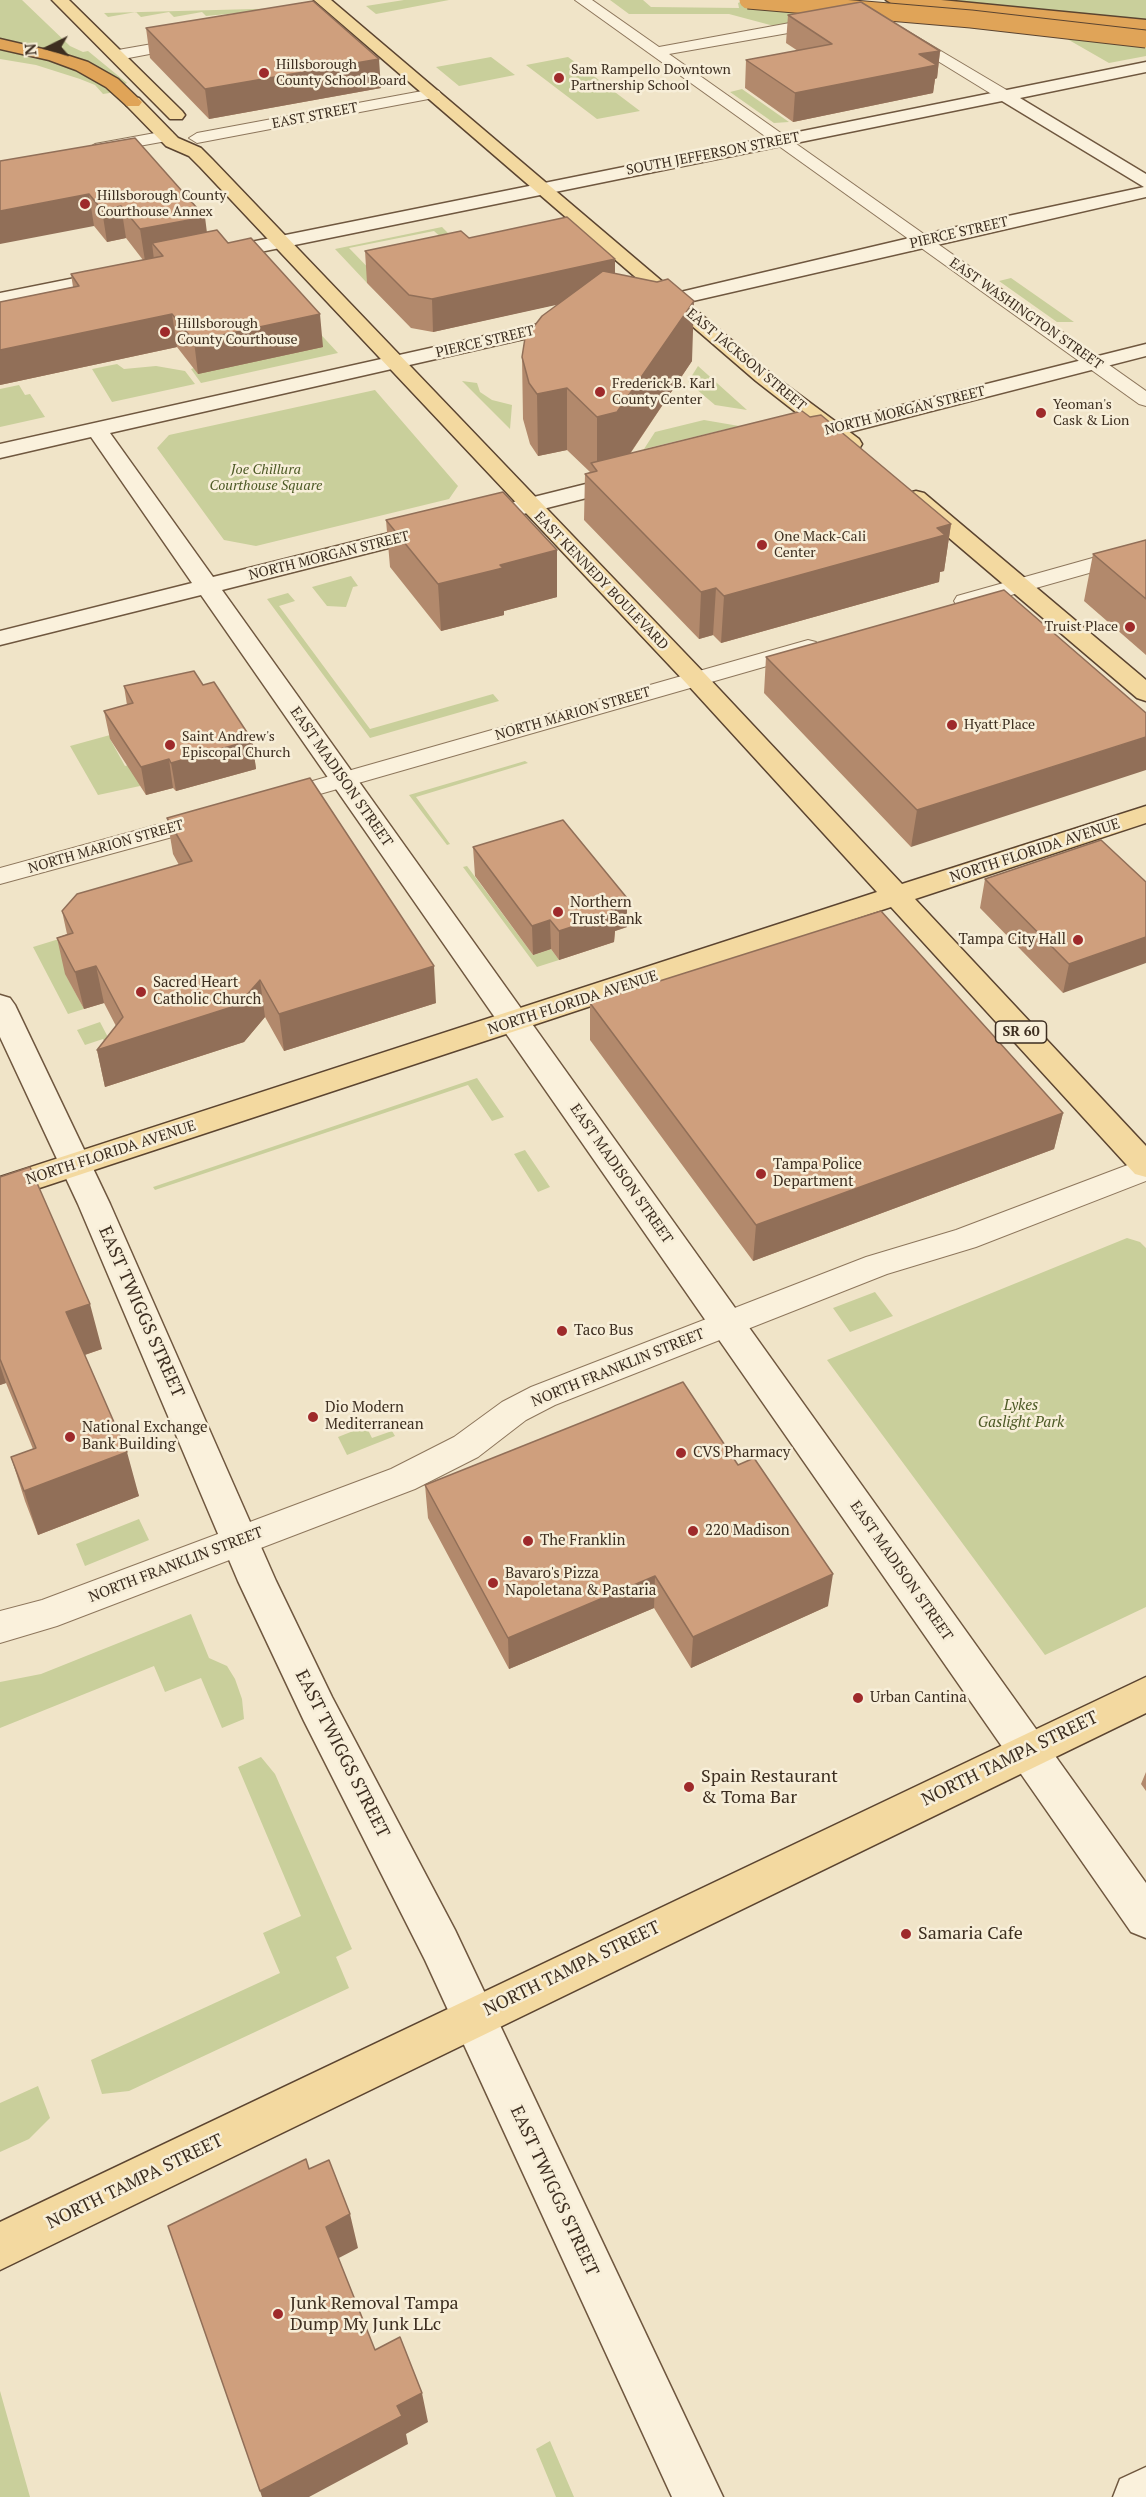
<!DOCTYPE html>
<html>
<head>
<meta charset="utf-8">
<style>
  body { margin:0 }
  #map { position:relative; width:1146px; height:2497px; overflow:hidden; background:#f0e4c8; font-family:"PT Serif",serif }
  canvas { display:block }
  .north { position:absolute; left:18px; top:18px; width:60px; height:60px; -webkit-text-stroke:4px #f7eed8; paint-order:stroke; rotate:265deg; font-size:16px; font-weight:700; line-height:24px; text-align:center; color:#3d2e20 }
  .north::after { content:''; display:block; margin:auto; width:21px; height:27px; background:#3d2e20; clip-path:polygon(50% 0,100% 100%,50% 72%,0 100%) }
</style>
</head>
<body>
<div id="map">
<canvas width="1146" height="2497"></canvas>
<div class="north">N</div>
</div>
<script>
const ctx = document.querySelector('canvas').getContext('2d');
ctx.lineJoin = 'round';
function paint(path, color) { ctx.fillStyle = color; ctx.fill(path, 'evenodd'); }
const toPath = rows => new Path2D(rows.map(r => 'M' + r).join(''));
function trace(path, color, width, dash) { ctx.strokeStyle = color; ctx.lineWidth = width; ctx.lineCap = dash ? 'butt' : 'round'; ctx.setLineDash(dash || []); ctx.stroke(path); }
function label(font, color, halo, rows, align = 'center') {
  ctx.font = font + ' "PT Serif",serif'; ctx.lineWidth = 5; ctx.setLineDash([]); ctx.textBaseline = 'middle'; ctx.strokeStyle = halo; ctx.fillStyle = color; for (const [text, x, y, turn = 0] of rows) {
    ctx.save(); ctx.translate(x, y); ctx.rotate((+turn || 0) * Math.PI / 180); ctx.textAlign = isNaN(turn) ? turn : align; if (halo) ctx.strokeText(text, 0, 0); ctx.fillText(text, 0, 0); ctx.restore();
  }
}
const green = toPath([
  [0,0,22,0,70,46,83,52,88,51,127,83,114,90,116,92,103,94,95,85,80,79,36,65,0,59],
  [404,0,449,0,376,14,366,6],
  [610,0,643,0,651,7,739,8,738,3,744,0,816,0,813,19,774,26,729,14,629,14],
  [945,0,1146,0,1146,56,1109,63,1055,32,976,17],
  [291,8,206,16,202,12,174,17,169,12,141,17,136,12,108,17,104,13],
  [491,57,515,75,459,86,436,67],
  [568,57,591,74,640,111,597,119,526,65],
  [742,89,789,122,774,123,730,92],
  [442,227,452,237,443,239,434,231,349,248,380,280,367,283,335,249],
  [1011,278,1074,322,1057,322,999,281],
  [313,326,338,353,201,383,191,369],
  [117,364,124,369,156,366,185,371,195,384,112,402,92,369],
  [698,366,747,410,715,405,688,382],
  [462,381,477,383,480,392,492,400,512,405,510,429],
  [19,385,25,395,30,394,45,417,0,427,0,389],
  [375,390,458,486,449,499,256,546,224,540,157,448,169,435],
  [704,420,739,426,644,449,655,432],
  [351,576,358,586,353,587,346,607,327,606,312,587],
  [288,593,295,601,279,606,370,729,493,694,499,701,370,738,267,599],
  [121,732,110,739,125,766,139,762,140,786,98,795,70,746],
  [525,761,528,763,416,797,450,844,447,845,409,795],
  [467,866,533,955,551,949,559,960,537,967,463,867],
  [85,931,66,975,84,1009,68,1014,33,947],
  [100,1022,112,1045,114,1060,103,1039,85,1045,77,1030],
  [477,1078,504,1117,492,1121,468,1085,155,1190,153,1187],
  [525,1150,550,1187,538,1192,514,1154],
  [1127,1238,1140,1242,1146,1248,1146,1607,1045,1655,827,1360],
  [875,1292,893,1316,850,1332,833,1308],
  [366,1426,372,1438,392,1431,395,1436,347,1455,338,1437],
  [139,1519,149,1540,85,1566,76,1544],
  [191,1614,209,1658,227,1666,235,1679,242,1699,244,1719,222,1728,201,1678,165,1692,154,1666,0,1728,0,1682,41,1674],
  [261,1757,275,1774,352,1949,336,1957,349,1988,129,2091,102,2094,91,2060,280,1973,263,1933,301,1916,238,1767],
  [38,2086,50,2118,29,2139,0,2152,0,2103],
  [0,2391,30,2497,0,2497],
  [550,2441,574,2497,556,2497,536,2449]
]);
const street = toPath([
  [575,0,592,0,659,47,828,16,833,18,836,21,833,24,828,26,669,54,1146,391,1146,406,1139,404,575,0],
  [902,28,1010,92,1012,95,1010,98,998,98,897,36,894,33,897,30,902,28],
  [192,37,200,42,197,45,118,60,110,55,118,50,192,37],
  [433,89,439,91,441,94,439,97,197,143,189,138,197,133,433,89],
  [166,131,172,132,174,136,172,140,95,154,87,149,95,144,166,131],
  [1146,543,1146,557,965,608,957,606,954,601,957,596,1146,543],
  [808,640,816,642,820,647,816,652,285,804,276,807,267,804,263,799,267,794,808,640],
  [211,810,220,812,224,818,220,824,0,884,0,868,211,810],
  [1146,1158,1146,1181,976,1247,887,1274,555,1405,526,1420,478,1457,415,1489,57,1626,0,1643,0,1611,42,1600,391,1469,454,1437,502,1402,531,1387,866,1257,956,1230,1146,1158]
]);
const secondary = toPath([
  [1146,62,1146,72,1020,98,1146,174,1146,197,645,312,638,310,635,306,638,302,952,228,1144,187,1002,101,216,261,206,255,216,249,1146,62],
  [115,270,122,272,125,276,122,280,0,305,0,293,115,270],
  [574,316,581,318,584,322,581,326,110,433,213,577,626,474,634,476,637,481,634,486,222,590,1146,1883,1146,1938,1131,1932,201,595,0,645,0,631,192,583,91,437,0,458,0,444,574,316],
  [1146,344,1146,356,799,445,791,443,788,438,791,433,1146,344],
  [0,995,10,998,15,1005,110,1204,276,1581,332,1697,455,1930,723,2497,672,2497,425,1960,304,1721,238,1581,78,1204,0,1037,0,995],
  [1146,2467,1146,2497,1113,2497,1120,2479,1146,2467]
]);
const primary = toPath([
  [52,0,69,0,182,111,185,115,182,119,170,119,52,0],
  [314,0,331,0,770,373,859,439,862,444,859,449,843,449,756,381,314,0],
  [133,97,139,98,178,138,201,148,212,159,705,674,902,884,1146,806,1146,823,915,899,1146,1146,1146,1177,1135,1174,891,907,0,1201,0,1177,877,892,687,684,200,167,189,156,166,146,127,106,124,102,127,98,133,97],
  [916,491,924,493,1146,680,1146,701,1137,698,908,503,905,498,908,493,916,491],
  [1146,1677,1146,1713,0,2270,0,2222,1146,1677]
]);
const highway = toPath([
  [886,0,941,0,1146,20,1146,30,894,5,886,0],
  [0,39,60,53,88,62,118,79,142,102,139,106,127,106,106,87,76,70,49,60,0,49,0,39]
]);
const highwayBridge = toPath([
  [748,0,971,19,1146,39]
]);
const wall = toPath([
  [788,15,940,51,937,78,935,79,933,93,793,122,745,88,746,60,798,51,786,43],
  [146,28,381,88,209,119,150,58],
  [0,161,207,232,323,347,198,374,177,347,0,385,0,302,73,287,71,274,143,260,126,238,107,242,94,226],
  [365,251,615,259,615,273,692,361,630,454,951,524,944,571,940,572,939,582,721,643,713,635,699,639,584,520,585,474,590,472,567,450,538,456,530,444,523,419,522,357,558,304,433,332,411,328,367,283],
  [386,520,557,550,557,597,504,611,504,615,441,631,390,567],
  [1146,540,1146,655,1084,601,1093,554],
  [1004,590,911,847,764,693,766,657],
  [203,685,252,740,256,769,176,791,173,788,146,795,110,739,104,711,127,705,124,686],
  [167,818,436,1003,284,1051,265,1017,244,1042,105,1087,97,1050,116,1026,104,1003,84,1009,65,974,57,938,67,934,62,911,179,865,173,854],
  [473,847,627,927,615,931,614,942,559,960,551,949,533,955,475,876],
  [985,879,1146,882,1063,993,980,908],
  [590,1003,1063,1113,1054,1149,753,1261,590,1040],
  [0,1177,102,1349,85,1355,139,1496,38,1535,25,1501,11,1457,33,1449,6,1383,0,1385],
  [425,1485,828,1606,691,1668,654,1608,509,1669,428,1518],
  [1146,1772,1146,1791,1141,1784]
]);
const shadedWall = toPath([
  [940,51,937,78,935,79,933,93,793,122,795,93,919,54],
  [379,59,381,88,209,119,205,89],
  [89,194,94,226,0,244,0,211],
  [121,206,126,238,107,242,102,210],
  [205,217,209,249,152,243,154,260,145,261,140,229],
  [615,259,615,292,433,332,432,299],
  [694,301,692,361,616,474,597,479,597,417],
  [172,314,177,347,0,385,0,350],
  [320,314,323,347,198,374,194,341],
  [567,388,567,450,538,456,537,394],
  [951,524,944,571,940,572,939,582,721,643,724,596],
  [557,550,557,597,504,611,504,615,441,631,438,584,500,565],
  [716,588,713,635,699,639,701,592],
  [1146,737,1146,770,911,847,917,810],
  [252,740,256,769,176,791,171,763],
  [169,759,173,788,146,795,141,767],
  [627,898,627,927,615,931,614,942,559,960,559,931,608,904],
  [550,920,551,949,533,955,532,926],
  [1146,937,1146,963,1063,993,1069,964],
  [96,966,104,1003,84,1009,75,972],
  [434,966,436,1003,284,1051,279,1014],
  [260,980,265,1017,244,1042,105,1087,97,1050],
  [1063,1113,1054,1149,753,1261,756,1225],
  [90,1304,102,1349,78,1357,66,1312],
  [0,1365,6,1383,0,1385],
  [127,1452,139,1496,38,1535,24,1491],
  [833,1574,828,1606,691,1668,693,1637],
  [655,1576,654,1608,509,1669,508,1638],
  [350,2214,358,2248,335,2260,326,2227],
  [422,2393,428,2422,406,2434,408,2444,309,2497,262,2497,260,2491,397,2406]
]);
const building = toPath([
  [313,1,379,59,205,89,146,28,313,1],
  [861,2,940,51,919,54,937,65,795,93,746,60,832,44,788,15,861,2],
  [135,138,205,217,140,229,121,206,102,210,89,194,0,211,0,161,135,138],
  [567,217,615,259,432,299,409,295,365,251,461,231,469,238,567,217],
  [217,230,228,243,251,238,320,314,194,341,172,314,0,350,0,302,79,286,71,274,163,256,152,243,217,230],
  [603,271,657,282,668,279,694,301,617,412,597,417,567,388,537,394,529,383,522,357,525,338,542,316,603,271],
  [802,411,810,417,821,415,951,524,937,528,945,535,724,596,716,588,701,592,585,474,597,471,591,463,802,411],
  [503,492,557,550,500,565,503,568,438,584,386,520,503,492],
  [1146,540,1146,599,1093,554,1146,540],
  [1004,590,1146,713,1146,737,917,810,766,657,1004,590],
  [194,671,203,685,214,682,252,740,171,763,169,759,141,767,104,711,133,703,124,686,194,671],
  [310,778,434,966,279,1014,260,980,238,1005,97,1050,123,1017,96,966,75,972,57,938,73,933,62,911,77,894,192,861,167,818,310,778],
  [563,820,627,898,608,904,615,913,559,931,550,920,532,926,473,847,563,820],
  [1101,840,1146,882,1146,937,1069,964,985,879,1101,840],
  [881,911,1063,1113,756,1225,590,1003,881,911],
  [30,1167,90,1304,66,1312,127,1452,24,1491,11,1457,36,1448,0,1359,0,1177,30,1167],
  [683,1382,738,1465,754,1458,833,1574,693,1637,655,1576,508,1638,425,1485,683,1382],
  [306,2159,309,2169,329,2160,350,2214,326,2227,375,2350,400,2337,422,2393,397,2406,402,2416,260,2491,168,2226,306,2159]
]);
const markers = [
  [264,73,6,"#9e2a2b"],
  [559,78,6,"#9e2a2b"],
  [85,204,6,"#9e2a2b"],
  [165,332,6,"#9e2a2b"],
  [600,392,6,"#9e2a2b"],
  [1041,413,6,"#9e2a2b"],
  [762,545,6,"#9e2a2b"],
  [1130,627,6,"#9e2a2b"],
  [952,725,6,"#9e2a2b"],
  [170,745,6,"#9e2a2b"],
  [558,912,6,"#9e2a2b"],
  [1078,940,6,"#9e2a2b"],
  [141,992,6,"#9e2a2b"],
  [761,1174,6,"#9e2a2b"],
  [562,1331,6,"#9e2a2b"],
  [313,1417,6,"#9e2a2b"],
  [70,1437,6,"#9e2a2b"],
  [681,1453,6,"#9e2a2b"],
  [693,1531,6,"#9e2a2b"],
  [528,1541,6,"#9e2a2b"],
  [493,1583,6,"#9e2a2b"],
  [858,1698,6,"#9e2a2b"],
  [689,1787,6,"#9e2a2b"],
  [906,1934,6,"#9e2a2b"],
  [278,2314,6,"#9e2a2b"]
];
const farPoinames = [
  ["Hillsborough",276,65],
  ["County School Board",276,81],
  ["Sam Rampello Downtown",571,70],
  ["Partnership School",571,86],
  ["Hillsborough County",97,196],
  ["Courthouse Annex",97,212],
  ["Hillsborough",177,324],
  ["County Courthouse",177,340],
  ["Frederick B. Karl",612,384],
  ["County Center",612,400],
  ["Yeoman's",1053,405],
  ["Cask & Lion",1053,421],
  ["One Mack-Cali",774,537],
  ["Center",774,553],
  ["Truist Place",1118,627,"right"],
  ["Hyatt Place",964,725],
  ["Saint Andrew's",182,737],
  ["Episcopal Church",182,753]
];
const farStreetnames = [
  ["EAST STREET",315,116,-11],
  ["SOUTH JEFFERSON STREET",713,154,-11],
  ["PIERCE STREET",959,233,-13],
  ["EAST WASHINGTON STREET",1026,314,35],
  ["PIERCE STREET",485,342,-13],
  ["EAST JACKSON STREET",746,360,40],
  ["NORTH MORGAN STREET",905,411,-14],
  ["NORTH MORGAN STREET",329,556,-14],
  ["EAST KENNEDY BOULEVARD",601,581,46],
  ["NORTH MARION STREET",573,714,-16],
  ["NORTH MARION STREET",106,847,-16]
];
const farParknames = [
  ["Joe Chillura",266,470],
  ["Courthouse Square",266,486]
];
const shields = [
  [1021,1032,51]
];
const shieldNames = [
  ["SR 60",1021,1032]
];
const streetNames = [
  ["EAST MADISON STREET",341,777,55],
  ["NORTH FLORIDA AVENUE",1035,851,-18],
  ["NORTH FLORIDA AVENUE",573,1003,-18],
  ["NORTH FLORIDA AVENUE",111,1153,-18],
  ["EAST MADISON STREET",621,1174,55],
  ["NORTH FRANKLIN STREET",618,1368,-22],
  ["NORTH FRANKLIN STREET",176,1565,-21],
  ["EAST MADISON STREET",901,1571,55]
];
const poiNames = [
  ["Northern",570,903],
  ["Trust Bank",570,920],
  ["Tampa City Hall",1066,940,"right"],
  ["Sacred Heart",153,983],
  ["Catholic Church",153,1000],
  ["Tampa Police",773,1165],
  ["Department",773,1182],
  ["Taco Bus",574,1331],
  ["Dio Modern",325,1408],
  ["Mediterranean",325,1425],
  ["National Exchange",82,1428],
  ["Bank Building",82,1445],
  ["CVS Pharmacy",693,1453],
  ["220 Madison",705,1531],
  ["The Franklin",540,1541],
  ["Bavaro's Pizza",505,1574],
  ["Napoletana & Pastaria",505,1591],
  ["Urban Cantina",870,1698]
];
const parkNames = [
  ["Lykes",1021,1406],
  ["Gaslight Park",1021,1423]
];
const nearStreetnames = [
  ["EAST TWIGGS STREET",141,1312,66],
  ["EAST TWIGGS STREET",342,1754,63],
  ["NORTH TAMPA STREET",1010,1759,-26],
  ["NORTH TAMPA STREET",572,1969,-26],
  ["NORTH TAMPA STREET",135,2182,-26],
  ["EAST TWIGGS STREET",554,2191,65]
];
const nearPoinames = [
  ["Spain Restaurant",701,1777],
  ["& Toma Bar",701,1798],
  ["Samaria Cafe",918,1934],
  ["Junk Removal Tampa",290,2304],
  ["Dump My Junk LLc",290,2325]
];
paint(green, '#c9cf9b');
trace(street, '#8d765c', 2);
trace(secondary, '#6f573f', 3);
trace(primary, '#5b4430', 3);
trace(highway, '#5b4430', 3);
paint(street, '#faf1dc');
paint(secondary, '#faf1dc');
paint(primary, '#f3d9a0');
paint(highway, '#e0a458');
trace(highwayBridge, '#5b4430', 19, []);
trace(highwayBridge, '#e0a458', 17);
paint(wall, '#b2896c');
paint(shadedWall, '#916f58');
paint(building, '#cf9f7d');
trace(building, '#916f58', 1.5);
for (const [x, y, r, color] of markers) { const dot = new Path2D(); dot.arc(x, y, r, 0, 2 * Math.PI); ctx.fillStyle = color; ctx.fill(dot); trace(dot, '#f7eed8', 2); }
label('14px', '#3d2e20', '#f7eed8', farPoinames, 'left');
label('14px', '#3d2e20', '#f7eed8', farStreetnames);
label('italic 14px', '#4d5a26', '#f7eed8', farParknames);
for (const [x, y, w] of shields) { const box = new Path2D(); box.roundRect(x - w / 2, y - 11, w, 22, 4.5); ctx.fillStyle = '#f7eed8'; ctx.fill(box); trace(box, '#3d2e20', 1.5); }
label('bold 14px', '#3d2e20', null, shieldNames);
label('15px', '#3d2e20', '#f7eed8', streetNames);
label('15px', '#3d2e20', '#f7eed8', poiNames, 'left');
label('italic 15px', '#4d5a26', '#f7eed8', parkNames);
label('18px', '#3d2e20', '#f7eed8', nearStreetnames);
label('18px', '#3d2e20', '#f7eed8', nearPoinames, 'left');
</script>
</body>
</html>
